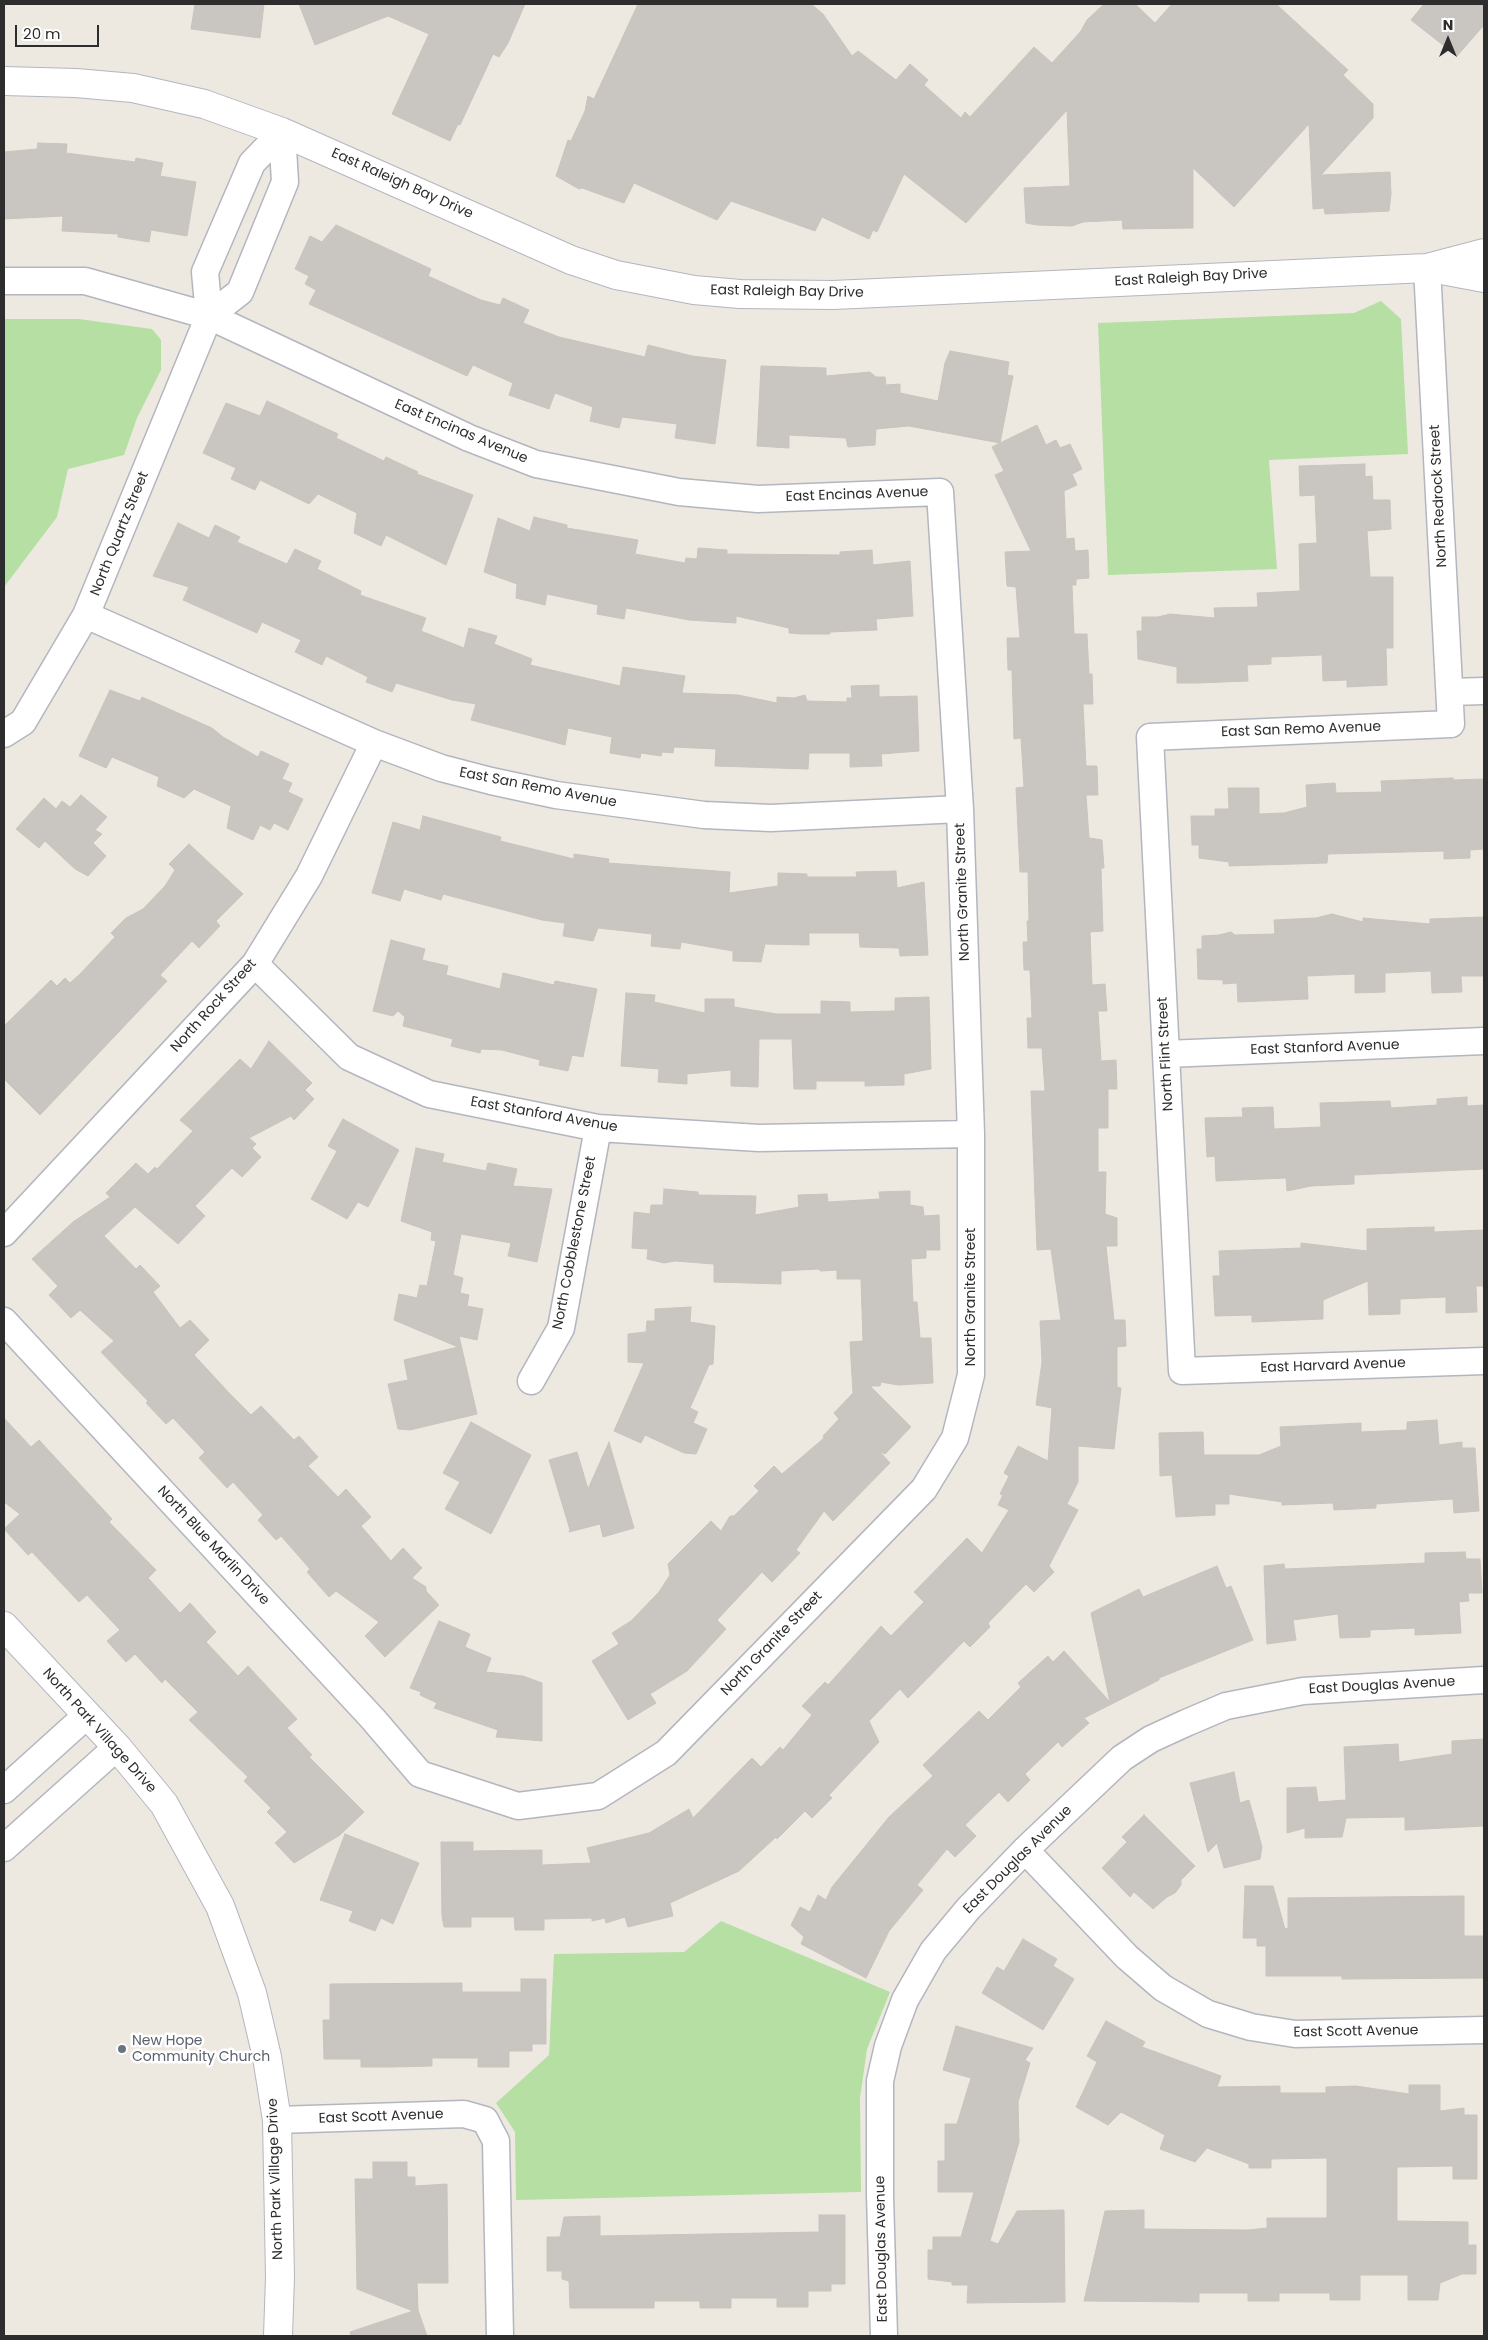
<!DOCTYPE html>
<html>
<head>
<meta charset="utf-8">
<style>
  body { margin:0 }
  #map { position:relative; width:1488px; height:2340px; overflow:hidden; background:#ede9e1; font-family:Poppins,sans-serif }
  canvas { display:block }
  .frame { position:absolute; inset:0; border:5px solid #2d2d2d; pointer-events:none }
  .north { position:absolute; left:1423px; top:15px; width:50px; height:50px; -webkit-text-stroke:4px #fff; paint-order:stroke; rotate:0deg; font-size:14px; font-weight:700; line-height:20px; text-align:center; color:#2d2d2d }
  .north::after { content:''; display:block; margin:auto; width:18px; height:22px; background:#2d2d2d; clip-path:polygon(50% 0,100% 100%,50% 72%,0 100%) }
  .scale { position:absolute; left:15px; top:25px; width:84px; height:22px; box-sizing:border-box; border:2px solid #2d2d2d; border-top:0; padding-left:6px; font-size:15px; line-height:18px; white-space:nowrap; color:#2d2d2d; -webkit-text-stroke:4px #fff; paint-order:stroke }
</style>
</head>
<body>
<div id="map">
<canvas width="1488" height="2340"></canvas>
<div class="frame"></div>
<div class="north">N</div>
<div class="scale">20 m</div>
</div>
<script>
const ctx = document.querySelector('canvas').getContext('2d');
ctx.lineJoin = 'round';
function paint(path, color) { ctx.fillStyle = color; ctx.fill(path, 'evenodd'); }
const toPath = rows => new Path2D(rows.map(r => 'M' + r).join(''));
function trace(path, color, width, dash) { ctx.strokeStyle = color; ctx.lineWidth = width; ctx.lineCap = dash ? 'butt' : 'round'; ctx.setLineDash(dash || []); ctx.stroke(path); }
function label(font, color, halo, rows, align = 'center') {
  ctx.font = font + ' Poppins,sans-serif'; ctx.lineWidth = 5; ctx.setLineDash([]); ctx.textBaseline = 'middle'; ctx.strokeStyle = halo; ctx.fillStyle = color; for (const [text, x, y, turn = 0] of rows) {
    ctx.save(); ctx.translate(x, y); ctx.rotate((+turn || 0) * Math.PI / 180); ctx.textAlign = isNaN(turn) ? turn : align; if (halo) ctx.strokeText(text, 0, 0); ctx.fillText(text, 0, 0); ctx.restore();
  }
}
const green = toPath([
  [1381,301,1401,319,1408,454,1269,460,1277,569,1108,575,1098,323,1354,313],
  [4,319,79,319,152,329,161,340,161,370,137,418,124,455,68,469,57,517,4,587],
  [721,1921,890,1992,867,2049,860,2098,861,2192,516,2200,515,2132,496,2103,549,2055,554,1954,684,1952]
]);
const building = toPath([
  [195,4,264,4,260,38,191,29,195,4],
  [299,4,525,4,508,43,499,57,493,54,460,125,458,124,450,141,392,114,429,34,388,16,315,45,299,4],
  [638,4,811,4,823,14,852,56,858,51,896,80,910,64,928,80,924,85,961,118,965,112,970,117,1034,47,1052,63,1081,31,1087,20,1104,4,1135,4,1155,23,1172,4,1276,4,1348,70,1343,75,1373,104,1373,118,1321,175,1390,172,1391,194,1389,211,1325,214,1324,208,1313,209,1309,124,1234,207,1193,168,1193,228,1123,229,1122,220,1083,222,1072,226,1037,225,1026,223,1024,188,1070,186,1067,110,966,223,904,174,877,232,873,230,869,239,822,217,815,231,731,201,717,220,634,183,624,203,582,188,579,189,556,176,568,140,571,141,585,111,588,96,594,99,638,4],
  [1424,4,1484,4,1484,25,1457,56,1411,20,1424,4],
  [38,143,67,144,66,153,135,162,136,158,163,163,160,176,196,182,187,236,151,230,149,242,118,237,118,234,62,231,63,216,4,219,4,152,37,149,38,143],
  [336,225,431,269,428,276,481,300,500,305,503,298,529,310,523,323,559,337,645,357,648,345,692,356,726,360,715,444,675,438,677,424,622,417,619,428,590,421,593,407,555,393,549,409,509,395,513,383,473,365,467,376,309,304,316,290,305,284,309,276,295,269,310,236,322,242,336,225],
  [950,351,1009,362,1007,375,1013,376,1000,443,1037,425,1046,445,1056,440,1060,448,1070,444,1082,469,1072,474,1077,485,1064,491,1066,539,1074,538,1075,551,1088,550,1089,578,1076,579,1076,585,1072,585,1074,634,1087,634,1089,674,1092,674,1093,704,1083,704,1086,766,1097,766,1098,795,1086,795,1089,838,1102,840,1104,868,1101,868,1103,931,1090,932,1092,985,1105,984,1107,1011,1098,1011,1101,1061,1116,1060,1117,1089,1108,1089,1108,1128,1098,1128,1098,1172,1106,1172,1105,1214,1117,1218,1117,1246,1106,1246,1114,1320,1125,1320,1126,1346,1117,1347,1117,1387,1121,1388,1114,1449,1078,1446,1078,1482,1067,1504,1078,1510,1049,1566,1054,1572,1034,1592,1026,1584,988,1623,990,1627,970,1647,964,1641,908,1698,900,1689,869,1721,879,1742,829,1795,832,1798,812,1818,805,1811,777,1839,776,1837,739,1871,670,1903,673,1916,628,1927,625,1917,606,1923,605,1918,592,1921,592,1918,544,1919,544,1930,515,1930,514,1917,471,1917,471,1927,444,1927,442,1916,441,1842,473,1842,473,1851,542,1850,542,1865,591,1863,587,1848,649,1833,689,1809,693,1818,752,1758,761,1767,780,1747,783,1750,812,1715,802,1706,825,1682,828,1685,881,1626,891,1636,924,1602,914,1592,967,1538,982,1553,1009,1510,998,1505,1003,1495,1000,1494,1009,1476,1004,1473,1018,1446,1048,1461,1052,1408,1036,1405,1042,1362,1040,1321,1061,1320,1051,1249,1037,1250,1031,1091,1045,1091,1042,1048,1028,1048,1027,1018,1032,1018,1030,970,1024,970,1023,942,1028,942,1027,921,1029,921,1028,872,1020,872,1016,788,1024,787,1021,738,1014,739,1012,670,1008,670,1007,638,1020,638,1016,587,1007,586,1005,552,1031,551,995,475,1004,471,992,447,1000,443,909,426,876,429,875,445,848,447,846,438,789,435,789,448,757,446,761,366,826,368,826,376,870,372,876,377,885,377,886,385,900,384,900,393,938,401,945,363,950,351],
  [267,401,338,434,336,438,384,461,386,457,418,472,417,474,473,495,446,565,386,535,381,546,354,533,357,513,318,494,309,504,260,480,255,490,231,479,236,468,203,453,226,403,260,416,267,401],
  [1365,464,1365,477,1372,476,1373,500,1390,500,1391,529,1367,531,1370,577,1393,577,1393,648,1386,648,1387,685,1347,687,1347,680,1323,681,1322,655,1271,657,1271,664,1247,665,1248,681,1198,683,1177,683,1177,667,1138,659,1137,631,1142,631,1142,617,1158,617,1170,614,1215,618,1214,608,1258,607,1257,593,1300,591,1299,544,1317,543,1315,495,1300,496,1299,466,1365,464],
  [534,517,567,525,567,528,638,540,635,554,685,563,686,558,697,559,698,548,727,550,727,554,840,555,840,552,872,550,873,565,910,561,913,616,876,619,877,630,830,632,830,634,801,634,789,633,789,628,736,616,736,623,689,620,626,608,624,619,597,614,598,605,547,594,545,605,516,598,517,584,484,572,498,518,530,531,534,517],
  [178,523,209,538,215,525,240,537,237,542,287,564,295,549,321,561,317,569,361,591,360,595,426,618,421,631,464,648,469,628,497,636,494,644,532,659,530,665,620,686,623,667,685,676,682,693,738,695,777,703,777,697,794,698,805,695,807,701,847,702,847,698,852,698,851,686,879,685,879,697,917,696,919,751,881,754,882,766,850,767,850,753,809,753,808,769,715,766,716,749,674,747,673,753,662,752,661,756,641,753,640,758,610,753,612,737,568,728,565,745,471,720,476,704,452,700,396,683,392,692,366,682,368,677,326,656,322,665,295,652,301,640,262,622,257,633,183,600,189,587,153,576,178,523],
  [110,690,140,701,142,697,212,728,223,737,258,757,261,751,289,764,282,779,292,783,288,792,303,799,288,830,274,823,270,830,260,825,253,840,227,828,231,806,194,789,184,798,157,786,159,777,112,757,106,768,79,756,110,690],
  [1453,778,1453,780,1484,779,1484,849,1470,850,1470,858,1444,859,1444,851,1328,854,1327,863,1229,866,1229,862,1199,858,1199,845,1192,845,1191,816,1215,816,1215,809,1229,809,1228,788,1259,788,1259,814,1284,813,1307,807,1306,785,1335,783,1336,793,1382,792,1381,781,1453,778],
  [81,795,107,817,95,830,102,834,93,843,106,856,88,876,75,869,45,841,39,848,16,829,44,798,56,809,62,801,70,807,81,795],
  [423,816,501,837,500,841,574,859,574,854,609,859,608,863,730,872,729,893,778,886,778,873,807,874,807,877,857,877,856,872,896,871,897,888,924,882,928,955,900,956,899,948,860,947,859,933,809,933,809,945,765,944,761,962,733,961,733,951,681,942,680,949,651,946,652,934,598,928,593,941,563,936,565,923,542,920,443,894,441,900,404,889,400,901,372,893,393,822,420,830,423,816],
  [189,844,243,894,216,921,220,926,199,948,192,941,160,975,167,981,40,1115,4,1079,4,1026,51,980,57,986,65,978,70,983,80,974,115,937,111,933,126,918,143,909,165,886,175,870,169,864,189,844],
  [1332,914,1363,922,1363,918,1430,924,1430,919,1484,917,1484,976,1461,976,1462,992,1432,993,1431,971,1385,973,1385,992,1355,993,1355,974,1307,976,1308,999,1238,1002,1237,983,1223,984,1223,980,1198,979,1197,949,1202,949,1202,936,1219,935,1231,932,1235,935,1275,934,1274,920,1316,918,1332,914],
  [391,940,425,949,422,960,448,966,446,975,500,989,503,973,554,985,555,981,597,989,583,1057,572,1055,568,1071,539,1065,540,1060,502,1050,481,1049,480,1053,451,1046,453,1039,403,1026,405,1017,398,1011,393,1016,373,1011,391,940],
  [626,993,655,995,654,1002,705,1013,705,999,734,999,734,1007,777,1014,821,1014,821,1001,850,1002,850,1012,895,1011,895,998,929,997,931,1069,904,1074,904,1085,865,1086,865,1081,816,1081,816,1089,794,1089,792,1039,759,1039,758,1087,731,1086,731,1070,687,1074,687,1084,658,1082,659,1069,621,1066,626,993],
  [269,1041,312,1083,305,1090,314,1099,294,1120,291,1116,249,1138,256,1144,252,1148,261,1157,242,1177,232,1168,195,1206,205,1216,178,1244,135,1207,104,1236,136,1269,140,1265,160,1286,153,1292,180,1328,190,1320,209,1340,194,1355,230,1394,251,1415,261,1406,294,1440,299,1436,318,1457,308,1466,338,1497,346,1489,371,1517,361,1526,391,1561,403,1548,422,1568,412,1578,426,1587,426,1591,439,1605,385,1657,365,1636,379,1622,336,1591,329,1597,307,1572,310,1569,281,1536,276,1540,258,1520,263,1515,233,1482,227,1488,199,1458,205,1452,173,1418,166,1424,146,1403,148,1401,101,1352,114,1341,80,1310,71,1318,49,1295,58,1286,32,1259,73,1222,110,1197,106,1193,136,1163,148,1174,155,1167,157,1169,193,1131,180,1120,240,1059,251,1069,269,1041],
  [1467,1097,1467,1106,1484,1105,1484,1169,1354,1175,1354,1184,1311,1186,1287,1191,1286,1178,1216,1181,1215,1156,1207,1157,1205,1118,1243,1117,1242,1108,1273,1107,1274,1129,1321,1127,1320,1103,1390,1101,1391,1108,1437,1105,1437,1099,1467,1097],
  [343,1119,399,1150,368,1207,358,1202,347,1219,311,1199,337,1151,328,1146,343,1119],
  [416,1148,444,1154,442,1162,486,1171,488,1163,517,1169,513,1186,552,1189,537,1262,508,1256,511,1243,461,1234,453,1275,463,1278,460,1293,469,1295,467,1306,483,1309,477,1340,459,1336,477,1414,410,1430,398,1429,388,1384,408,1380,404,1360,458,1347,394,1320,399,1294,417,1298,420,1285,427,1286,436,1241,431,1240,432,1232,401,1221,416,1148],
  [664,1189,698,1192,698,1195,756,1196,755,1215,799,1207,798,1195,827,1194,828,1202,880,1199,879,1192,910,1191,910,1205,923,1207,924,1216,939,1215,940,1250,926,1250,926,1258,911,1259,913,1302,917,1302,920,1338,931,1338,933,1383,898,1385,881,1382,880,1386,870,1386,911,1427,885,1454,879,1451,890,1463,833,1521,824,1511,796,1550,800,1553,772,1582,762,1572,717,1620,726,1629,687,1671,650,1694,656,1703,628,1720,592,1661,619,1644,612,1633,631,1621,659,1592,670,1575,668,1564,711,1521,721,1531,730,1516,734,1516,759,1491,754,1486,774,1466,782,1474,824,1438,823,1436,839,1419,834,1413,853,1393,850,1342,863,1341,861,1279,837,1279,837,1270,821,1271,818,1269,781,1271,781,1284,714,1282,714,1264,675,1261,664,1263,647,1259,648,1249,632,1248,634,1212,650,1214,651,1205,663,1205,664,1189],
  [1434,1227,1434,1232,1484,1230,1484,1286,1476,1286,1477,1312,1446,1313,1446,1297,1400,1299,1400,1314,1369,1315,1368,1281,1323,1300,1323,1319,1252,1322,1252,1315,1215,1316,1213,1276,1220,1276,1219,1251,1301,1248,1301,1243,1367,1251,1367,1229,1434,1227],
  [691,1307,690,1322,715,1326,713,1364,709,1365,690,1408,698,1412,693,1423,707,1429,696,1454,684,1453,645,1435,641,1443,614,1431,644,1363,628,1362,628,1334,646,1332,647,1321,655,1321,655,1309,691,1307],
  [4,1418,31,1447,39,1440,112,1519,109,1522,156,1570,148,1578,180,1613,190,1603,216,1632,206,1642,238,1676,248,1666,297,1719,287,1728,312,1755,309,1757,364,1812,340,1835,294,1863,275,1843,287,1832,267,1812,271,1808,244,1781,248,1777,189,1720,198,1712,165,1679,162,1683,135,1654,126,1662,107,1641,120,1630,87,1595,79,1602,32,1552,28,1555,4,1529,20,1514,4,1502,4,1418],
  [1437,1420,1439,1445,1462,1442,1462,1448,1475,1448,1479,1511,1454,1513,1453,1499,1376,1504,1376,1508,1334,1510,1333,1503,1282,1505,1282,1502,1229,1494,1229,1504,1215,1504,1215,1515,1176,1517,1172,1475,1160,1476,1159,1433,1203,1432,1204,1455,1259,1455,1281,1446,1280,1427,1361,1423,1361,1432,1407,1430,1407,1422,1437,1420],
  [471,1422,531,1455,491,1534,445,1509,460,1482,443,1473,471,1422],
  [609,1442,634,1528,603,1537,600,1524,569,1532,570,1530,549,1460,577,1452,588,1489,609,1442],
  [1465,1552,1466,1559,1480,1559,1482,1593,1468,1593,1469,1601,1459,1602,1461,1633,1415,1635,1415,1628,1370,1630,1370,1637,1340,1638,1338,1614,1293,1620,1296,1640,1267,1644,1264,1566,1284,1564,1285,1569,1425,1563,1425,1553,1465,1552],
  [1217,1566,1226,1588,1231,1586,1253,1640,1159,1678,1159,1680,1084,1718,1089,1723,1062,1747,1058,1742,1025,1774,1030,1780,1008,1802,999,1792,965,1825,976,1836,955,1857,947,1849,917,1885,923,1890,889,1931,866,1978,801,1944,804,1937,791,1925,800,1907,810,1912,818,1895,826,1900,832,1887,889,1817,933,1776,923,1765,979,1711,988,1720,1021,1687,1018,1683,1048,1656,1053,1662,1064,1651,1110,1702,1091,1613,1139,1589,1143,1597,1217,1566],
  [439,1621,470,1634,465,1647,491,1658,486,1672,523,1676,542,1683,542,1741,496,1737,498,1730,434,1708,437,1703,420,1695,421,1692,410,1688,439,1621],
  [1484,1739,1484,1826,1405,1830,1405,1817,1347,1818,1347,1814,1342,1837,1305,1838,1305,1828,1287,1833,1287,1788,1316,1787,1318,1802,1346,1800,1344,1747,1398,1744,1399,1762,1452,1754,1452,1741,1484,1739],
  [1234,1772,1240,1803,1249,1800,1262,1847,1260,1859,1224,1868,1217,1843,1208,1852,1190,1783,1234,1772],
  [1144,1815,1195,1866,1181,1880,1181,1885,1175,1893,1167,1897,1153,1909,1134,1892,1130,1897,1102,1868,1127,1842,1122,1837,1144,1815],
  [345,1834,419,1863,393,1924,381,1918,375,1931,349,1921,353,1911,320,1900,345,1834],
  [1245,1886,1273,1886,1285,1929,1288,1928,1288,1898,1464,1896,1464,1936,1484,1936,1484,1978,1342,1979,1342,1976,1266,1976,1266,1946,1257,1946,1257,1938,1243,1938,1245,1886],
  [1023,1939,1057,1959,1053,1966,1074,1979,1043,2030,982,1993,997,1967,1004,1971,1023,1939],
  [521,1979,546,1979,546,2044,532,2044,532,2051,509,2051,509,2067,478,2067,478,2058,432,2058,432,2066,391,2067,361,2067,361,2059,324,2059,323,2020,330,2020,330,1984,462,1983,462,1992,521,1992,521,1979],
  [1106,2021,1145,2042,1142,2047,1221,2076,1217,2087,1280,2086,1280,2093,1326,2093,1326,2087,1356,2086,1409,2094,1409,2085,1440,2085,1440,2111,1464,2108,1464,2115,1477,2115,1477,2179,1453,2179,1453,2166,1397,2167,1397,2221,1468,2222,1468,2245,1476,2245,1476,2274,1462,2274,1440,2283,1438,2300,1408,2300,1408,2275,1360,2275,1360,2300,1330,2300,1330,2293,1279,2293,1279,2301,1248,2301,1248,2293,1199,2293,1199,2302,1084,2301,1105,2211,1144,2210,1144,2229,1248,2230,1267,2228,1267,2218,1327,2218,1327,2158,1271,2159,1271,2168,1249,2168,1249,2164,1207,2148,1195,2162,1160,2149,1165,2135,1121,2112,1108,2125,1076,2107,1097,2062,1087,2056,1106,2021],
  [956,2026,1033,2048,1025,2060,1030,2063,1018,2102,1019,2142,990,2241,998,2244,1017,2211,1064,2210,1065,2302,967,2303,968,2285,952,2285,952,2282,928,2279,928,2250,933,2250,933,2237,961,2237,974,2192,938,2192,938,2161,945,2161,945,2124,957,2124,971,2078,943,2070,956,2026],
  [373,2162,407,2162,407,2177,415,2177,415,2186,447,2184,448,2283,417,2283,418,2310,427,2336,351,2336,350,2332,413,2311,357,2289,355,2179,373,2179,373,2162],
  [819,2215,845,2215,845,2284,831,2284,831,2291,808,2291,808,2307,777,2307,777,2298,731,2298,731,2308,700,2308,700,2301,654,2301,654,2308,570,2308,569,2281,562,2279,562,2271,547,2271,547,2237,560,2237,564,2217,600,2216,600,2236,819,2232,819,2215]
]);
const street = toPath([
  [1427,268,1451,724,1150,737,1182,1371,1484,1361],
  [4,281,85,281,209,316,469,438,536,464,679,492,758,499,940,492,960,809,971,1134,971,1375,955,1438,924,1489,666,1753,598,1796,518,1806,420,1774,373,1719,4,1321],
  [209,316,240,292,285,182,282,132],
  [86,615,374,743,441,768,491,781,556,795,704,815,771,818,960,809],
  [1450,692,1484,691],
  [4,734,23,722,86,615,209,316,205,272,252,163,282,132],
  [255,964,349,1057,429,1094,598,1128,759,1138,971,1134],
  [1166,1054,1484,1041],
  [4,1233,255,964,309,876,374,743],
  [531,1381,561,1328,598,1128],
  [4,1790,87,1715],
  [4,1848,117,1747],
  [1025,1850,1127,1957,1163,1988,1208,2014,1251,2027,1295,2034,1484,2030],
  [277,2120,464,2114,485,2120,496,2141,500,2336],
  [884,2336,880,2195,880,2081,888,2046,905,2000,933,1951,968,1909,1025,1850,1122,1758,1151,1739,1186,1723,1226,1706,1303,1691,1484,1680]
]);
const secondary = toPath([
  [4,81,76,83,133,88,204,104,282,132,571,260,616,275,694,290,740,294,833,295,1427,268,1484,253],
  [1436,269,1484,278],
  [4,1626,117,1747,164,1804,220,1906,252,1993,267,2057,277,2120,280,2277,278,2336]
]);
const markers = [
  [122,2049,5,"#6b7280"]
];
const streetNames = [
  ["East Raleigh Bay Drive",402,184,24],
  ["East Raleigh Bay Drive",1191,278,-3],
  ["East Raleigh Bay Drive",787,292,1],
  ["East Encinas Avenue",461,432,23],
  ["East Encinas Avenue",857,495,-2],
  ["North Redrock Street",1439,496,-93],
  ["North Quartz Street",120,534,-68],
  ["East San Remo Avenue",1301,730,-2],
  ["East San Remo Avenue",538,788,11],
  ["North Granite Street",963,892,-92],
  ["North Rock Street",214,1006,-48],
  ["East Stanford Avenue",1325,1048,-2],
  ["North Flint Street",1166,1054,-93],
  ["East Stanford Avenue",544,1115,10],
  ["North Cobblestone Street",575,1243,-79],
  ["North Granite Street",971,1297,-90],
  ["East Harvard Avenue",1333,1366,-2],
  ["North Blue Marlin Drive",213,1546,47],
  ["North Granite Street",772,1644,-46],
  ["East Douglas Avenue",1382,1686,-3],
  ["North Park Village Drive",99,1731,48],
  ["East Douglas Avenue",1018,1860,-45],
  ["East Scott Avenue",1356,2032,-1],
  ["East Scott Avenue",381,2117,-2],
  ["North Park Village Drive",276,2179,-92],
  ["East Douglas Avenue",882,2249,-91]
];
const worshipNames = [
  ["New Hope",132,2041],
  ["Community Church",132,2057]
];
paint(green, '#b5dfa3');
paint(building, '#c9c5c0');
trace(building, '#c9c4bb', 1);
trace(street, '#b4b6bf', 29);
trace(secondary, '#b4b6bf', 30);
trace(street, '#fff', 26);
trace(secondary, '#fff', 28);
for (const [x, y, r, color] of markers) { const dot = new Path2D(); dot.arc(x, y, r, 0, 2 * Math.PI); ctx.fillStyle = color; ctx.fill(dot); trace(dot, '#fff', 2); }
label('14px', '#2d2d2d', '#fff', streetNames);
label('14px', '#5b616d', '#fff', worshipNames, 'left');
</script>
</body>
</html>
